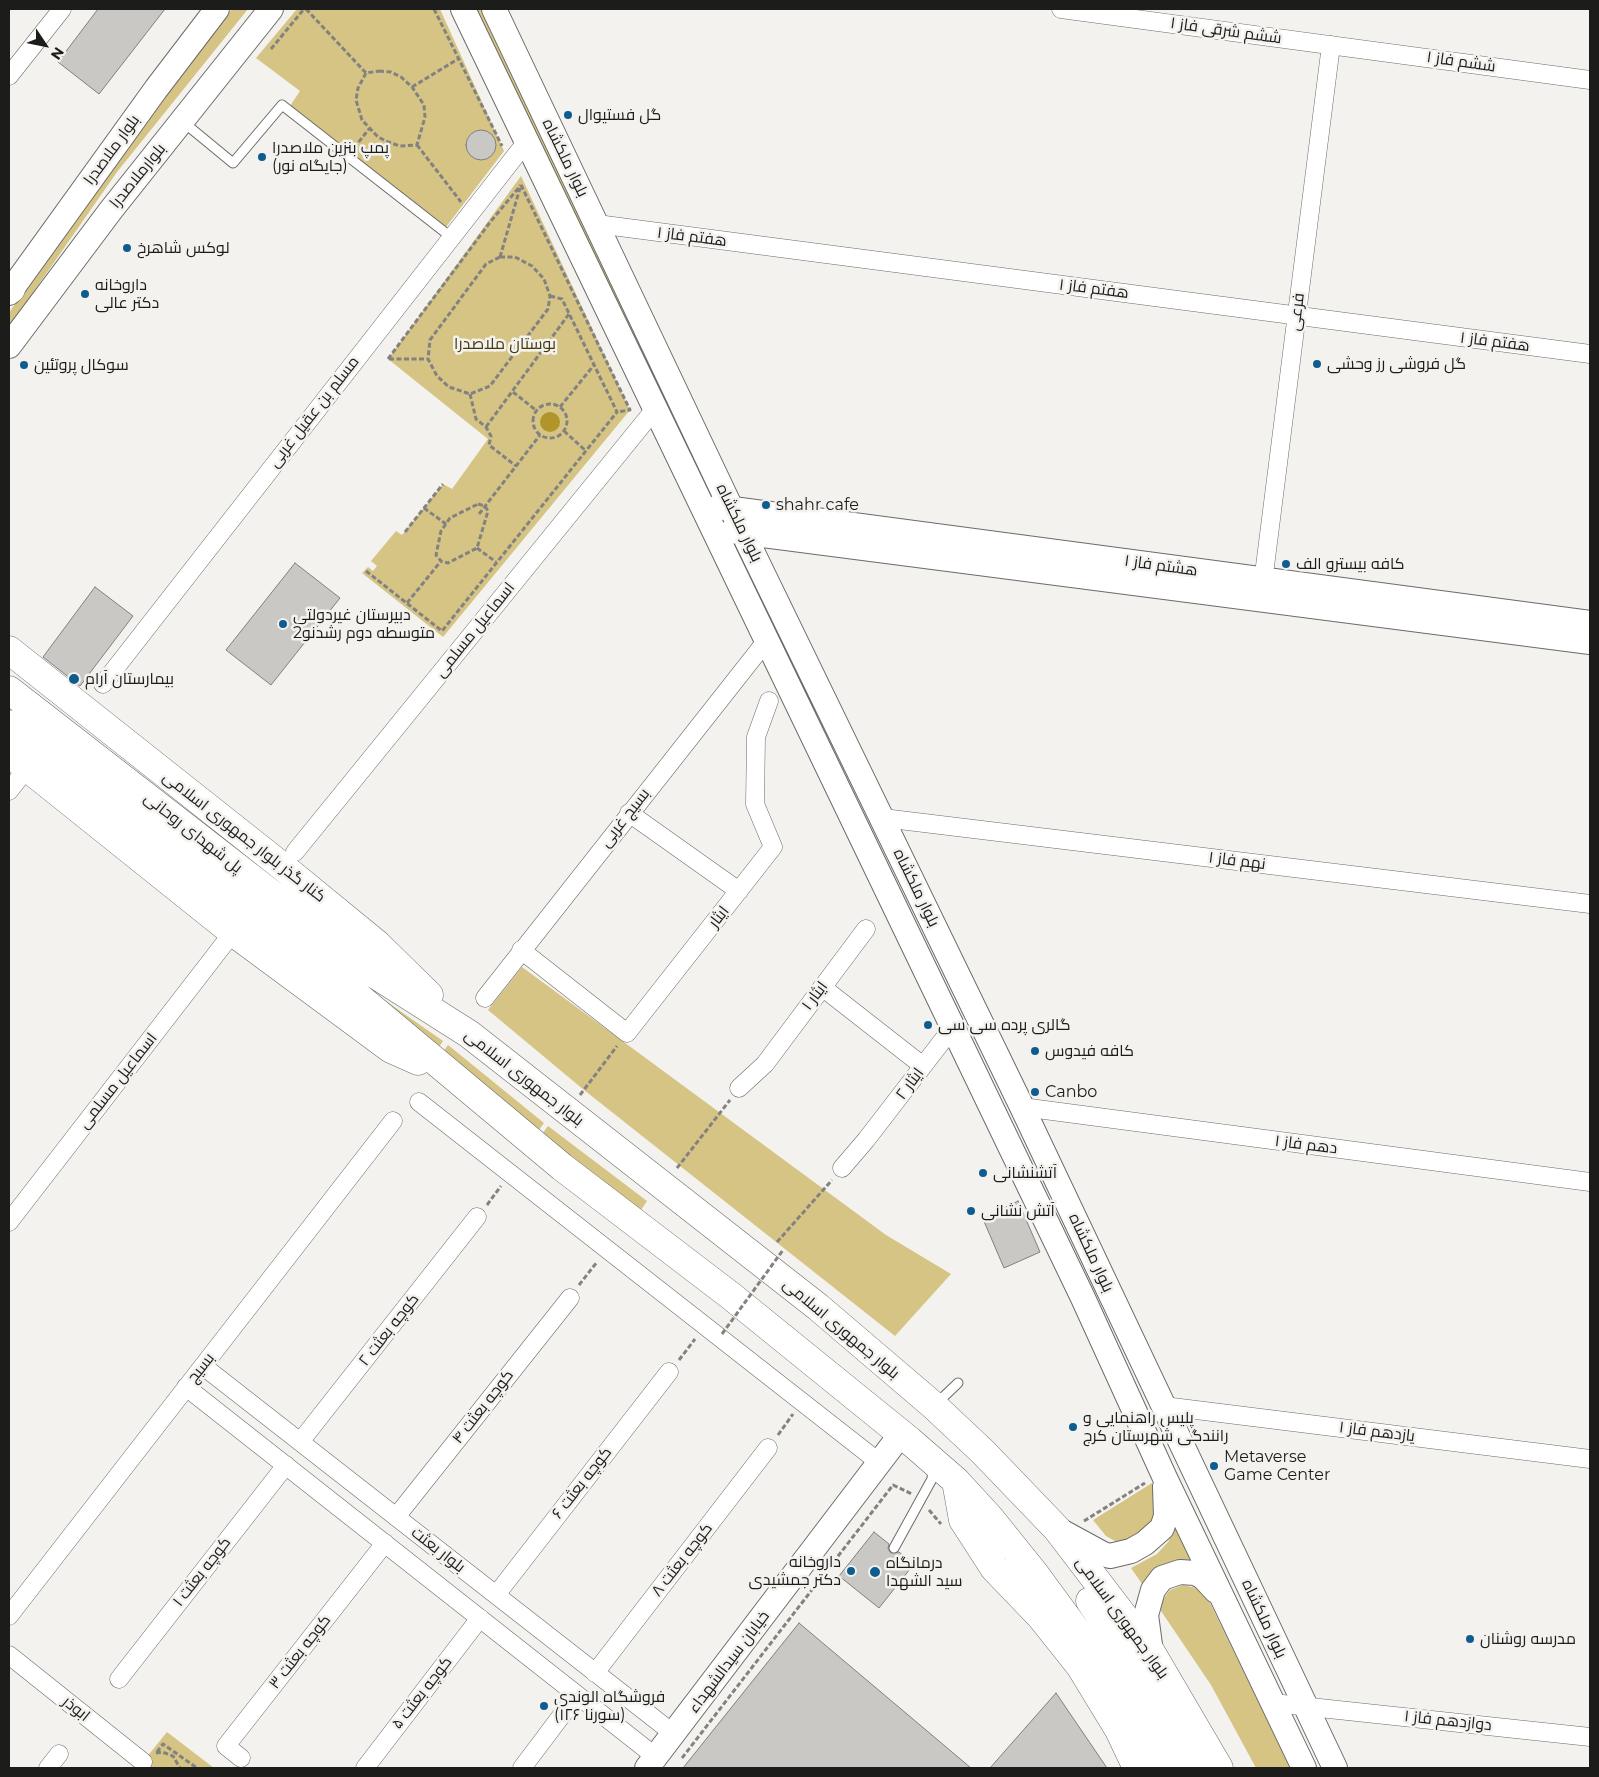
<!DOCTYPE html>
<html>
<head>
<meta charset="utf-8">
<style>
  body { margin:0 }
  #map { position:relative; width:1599px; height:1777px; overflow:hidden; background:#f3f2ef; font-family:Montserrat,sans-serif }
  canvas { display:block }
  .frame { position:absolute; inset:0; border:10px solid #1c1c1b; pointer-events:none }
  .north { position:absolute; left:20px; top:20px; width:50px; height:50px; -webkit-text-stroke:4px #f3f2ef; paint-order:stroke; rotate:124deg; font-size:14px; font-weight:700; line-height:20px; text-align:center; color:#1c1c1b }
  .north::after { content:''; display:block; margin:auto; width:18px; height:22px; background:#1c1c1b; clip-path:polygon(50% 0,100% 100%,50% 72%,0 100%) }
</style>
</head>
<body>
<div id="map">
<canvas width="1599" height="1777"></canvas>
<div class="frame"></div>
<div class="north">N</div>
</div>
<script>
const ctx = document.querySelector('canvas').getContext('2d');
ctx.lineJoin = 'round';
function paint(path, color) { ctx.fillStyle = color; ctx.fill(path, 'evenodd'); }
const toPath = rows => new Path2D(rows.map(r => 'M' + r).join(''));
function trace(path, color, width, dash) { ctx.strokeStyle = color; ctx.lineWidth = width; ctx.lineCap = dash ? 'butt' : 'round'; ctx.setLineDash(dash || []); ctx.stroke(path); }
function label(font, color, halo, rows, align = 'center') {
  ctx.font = font + ' Montserrat,Cairo,sans-serif'; ctx.lineWidth = 5; ctx.setLineDash([]); ctx.textBaseline = 'middle'; ctx.strokeStyle = halo; ctx.fillStyle = color; for (const [text, x, y, turn = 0] of rows) {
    ctx.save(); ctx.translate(x, y); ctx.rotate((+turn || 0) * Math.PI / 180); ctx.textAlign = isNaN(turn) ? turn : align; if (halo) ctx.strokeText(text, 0, 0); ctx.fillText(text, 0, 0); ctx.restore();
  }
}
const green = toPath([
  [232,9,248,9,117,172,9,327,9,313,90,189],
  [297,9,440,9,504,151,446,227,290,106,300,91,256,58],
  [470,9,485,9,720,498,708,498],
  [521,176,630,410,443,637,362,573,368,567,373,571,377,566,371,561,396,531,402,535,443,484,452,489,488,439,388,359],
  [522,967,886,1235,951,1274,895,1336,584,1090,488,1010],
  [366,987,443,1041,437,1050],
  [448,1045,544,1123,538,1131,442,1053],
  [548,1126,647,1201,641,1210,542,1134],
  [1152,1483,1159,1498,1157,1514,1149,1527,1137,1536,1123,1541,1115,1541,1106,1536,1093,1520],
  [1175,1528,1190,1560,1177,1560,1161,1566,1145,1588,1131,1568,1157,1554,1168,1542],
  [1183,1585,1196,1588,1209,1601,1291,1768,1256,1768,1211,1685,1161,1611,1161,1602,1170,1590],
  [167,1732,214,1768,138,1768]
]);
const water = toPath([
  '540 422a10 10 0 1 1 20 0a10 10 0 1 1-20 0Z'
]);
const building = toPath([
  [98,9,165,9,99,94,58,62,98,9],
  '466 145a15 15 0 1 1 30 0a15 15 0 1 1-30 0Z',
  [295,563,340,598,271,685,226,650,295,563],
  [95,587,133,616,80,686,43,657,95,587],
  [1018,1201,1040,1252,1004,1268,983,1219,1018,1201],
  [874,1532,889,1544,888,1549,891,1553,899,1552,914,1564,879,1608,839,1576,874,1532],
  [799,1623,971,1768,683,1768,799,1623],
  [1056,1693,1107,1768,990,1768,1056,1693]
]);
const path = toPath([
  [306,9,366,73],
  [434,9,502,146],
  [271,49,304,9],
  [379,71,391,72,401,77,412,87,424,105,425,117,417,145,400,146,388,142,378,137,362,120,356,100,358,88,366,73,379,71],
  [412,87,458,59],
  [417,145,461,202],
  [354,148,369,129],
  [521,185,630,410,617,412],
  [500,257,515,257,532,266,544,279,550,296,548,309,490,386,470,394,449,387,437,376,428,359,430,340,486,264,500,257],
  [500,257,520,188],
  [388,359,491,221,521,185],
  [389,359,428,359],
  [513,392,537,411],
  [470,394,476,419,486,427,491,436,489,445,516,466],
  '533 421a17 17 0 1 1 34 0a17 17 0 1 1-34 0Z',
  [560,407,594,365],
  [486,427,569,314],
  [564,431,586,451],
  [478,504,485,506,488,511,477,548,448,563,441,561,436,555,441,531,450,518,478,504],
  [424,508,446,524],
  [479,514,540,435],
  [405,532,443,484],
  [477,548,496,562],
  [366,571,442,631,617,412,562,299,550,296],
  [407,603,441,561],
  [580,1095,617,1046],
  [677,1168,730,1100],
  [487,1205,501,1186],
  [777,1242,832,1180],
  [579,1285,597,1262],
  [679,1360,695,1339],
  [778,1435,793,1414],
  [929,1510,941,1524],
  [1084,1521,1145,1483],
  [157,1752,163,1744,197,1768],
  [156,1753,162,1752,173,1756,180,1768],
  [682,1758,893,1485,912,1494]
]);
const lane = toPath([
  [182,121,233,163,282,105,451,237],
  [937,1403,958,1383],
  [894,1548,932,1479,933,1467]
]);
const street = toPath([
  [1061,9,1590,80],
  [9,76,62,9],
  [597,224,1590,354],
  [1262,590,1331,45],
  [103,684,527,141],
  [9,791,27,768],
  [629,813,739,891],
  [883,818,1590,904],
  [295,852,655,409],
  [521,950,627,1033,773,847,755,804,756,737,769,701],
  [822,987,923,1066],
  [485,998,767,640],
  [739,1088,765,1064,866,929],
  [419,1102,880,1463],
  [1022,1107,1590,1182],
  [842,1168,866,1140,953,1027],
  [9,1222,227,940],
  [203,1366,674,1734],
  [186,1387,656,1757],
  [1164,1406,1590,1459],
  [300,1442,477,1217],
  [396,1517,570,1298],
  [496,1595,669,1372],
  [9,1616,393,1121],
  [9,1655,143,1762],
  [595,1673,768,1448],
  [119,1679,286,1465],
  [1273,1703,1590,1737],
  [241,1758,226,1746,385,1543],
  [48,1768,59,1754],
  [365,1768,480,1618],
  [522,1768,577,1695]
]);
const secondary = toPath([
  [463,9,1083,1298,1165,1478,1304,1768],
  [494,9,731,508,1022,1107,1335,1768],
  [9,293,156,89,217,9],
  [9,346,111,210,271,9],
  [718,507,1590,623],
  [732,531,1590,642],
  [1059,1530,1103,1554,1110,1556,1131,1551,1145,1543,1162,1528,1166,1516,1165,1487],
  [1151,1652,1146,1615,1153,1590,1162,1578,1180,1572,1195,1573,1203,1577,1216,1591],
  [647,1768,901,1434]
]);
const primary = toPath([
  [9,290,11,289],
  [9,650,283,867,377,944,429,995],
  [9,690,376,975,469,1034,818,1307,934,1406,983,1452,1057,1529,1151,1652,1219,1768],
  [9,724,101,793,355,994,562,1167,731,1296,910,1441,956,1481,990,1518,1035,1574,1087,1645,1138,1718,1166,1768],
  [9,753,230,930,391,1049,418,1061],
  [956,1481,963,1520,994,1568,1041,1617,1080,1666,1119,1730,1137,1768],
  [1090,1601,1163,1706,1196,1768]
]);
const pathBridge = toPath([
  [722,1334,783,1250]
]);
const markers = [
  [568,115,5,"#0f5c8f"],
  [262,157,5,"#0f5c8f"],
  [127,248,5,"#0f5c8f"],
  [85,294,5,"#0f5c8f"],
  [1317,364,5,"#0f5c8f"],
  [24,365,5,"#0f5c8f"],
  [766,505,5,"#0f5c8f"],
  [1286,564,5,"#0f5c8f"],
  [283,624,5,"#0f5c8f"],
  [74,679,6,"#0f5c8f"],
  [928,1025,5,"#0f5c8f"],
  [1035,1051,5,"#0f5c8f"],
  [1035,1092,5,"#0f5c8f"],
  [983,1173,5,"#0f5c8f"],
  [971,1211,5,"#0f5c8f"],
  [1073,1427,5,"#0f5c8f"],
  [1214,1466,5,"#0f5c8f"],
  [851,1571,5,"#0f5c8f"],
  [875,1572,6,"#0f5c8f"],
  [1470,1639,5,"#0f5c8f"],
  [544,1706,5,"#0f5c8f"]
];
const streetNames = [
  ["ششم شرقی فاز ۱",1226,31,8],
  ["ششم فاز ۱",1461,62,8],
  ["بلوار ملاصدرا",112,150,-54],
  ["بلوار ملکشاه",565,158,64],
  ["بلوارملاصدرا",138,176,-51],
  ["هفتم فاز ۱",692,237,7],
  ["هفتم فاز ۱",1094,289,7],
  ["فرعی",1297,312,-83],
  ["هفتم فاز ۱",1495,342,7],
  ["مسلم بن عقیل غربی",314,412,-52],
  ["بلوار ملکشاه",739,523,64],
  ["هشتم فاز ۱",1161,566,8],
  ["اسماعیل مسلمی",475,630,-51],
  ["بسیج غربی",625,818,-52],
  ["پل شهدای روحانی",193,833,38],
  ["کنار گذر بلوار جمهوری اسلامی",244,837,38],
  ["نهم فاز ۱",1237,861,7],
  ["بلوار ملکشاه",916,888,64],
  ["ایثار",719,917,-52],
  ["ایثار ۱",815,996,-53],
  ["بلوار جمهوری اسلامی",524,1078,38],
  ["اسماعیل مسلمی",118,1081,-52],
  ["ایثار ۲",910,1084,-53],
  ["دهم فاز ۱",1306,1145,7],
  ["بلوار ملکشاه",1091,1253,65],
  ["بلوار جمهوری اسلامی",841,1329,40],
  ["کوچه بعثت ۲",389,1330,-52],
  ["بسیج",201,1368,-52],
  ["کوچه بعثت ۴",483,1407,-52],
  ["یازدهم فاز ۱",1377,1432,7],
  ["کوچه بعثت ۶",582,1483,-52],
  ["بلوار بعثت",438,1550,38],
  ["کوچه بعثت ۸",682,1560,-52],
  ["کوچه بعثت ۱",202,1572,-52],
  ["بلوار جمهوری اسلامی",1122,1618,54],
  ["بلوار ملکشاه",1264,1619,65],
  ["کوچه بعثت ۳",300,1652,-52],
  ["خیابان سیدالشهداء",729,1662,-53],
  ["کوچه بعثت ۵",422,1693,-52],
  ["ابوذر",76,1709,39],
  ["دوازدهم فاز ۱",1448,1721,6]
];
const poiNames = [
  ["گل فستیوال",578,115],
  ["پمپ بنزین ملاصدرا",272,148],
  ["(جایگاه نور)",272,166],
  ["لوکس شاهرخ",137,248],
  ["داروخانه",95,285],
  ["دکتر عالی",95,303],
  ["گل فروشی رز وحشی",1327,364],
  ["سوکال پروتئین",34,365],
  ["shahr cafe",776,505],
  ["کافه بیسترو الف",1296,564],
  ["دبیرستان غیردولتی",293,615],
  ["متوسطه دوم رشدنو2",293,633],
  ["بیمارستان آرام",85,679],
  ["گالری پرده سی سی",938,1025],
  ["كافه فيدوس",1045,1051],
  ["Canbo",1045,1092],
  ["آتشنشانی",993,1173],
  ["آتش نشانی",981,1211],
  ["پلیس راهنمایی و",1083,1418],
  ["رانندگی شهرستان کرج",1083,1436],
  ["Metaverse",1224,1457],
  ["Game Center",1224,1475],
  ["داروخانه",841,1562,"right"],
  ["دکتر جمشیدی",841,1580,"right"],
  ["درمانگاه",886,1563],
  ["سید الشهدا",886,1581],
  ["مدرسه روشنان",1480,1639],
  ["فروشگاه الوندی",554,1697],
  ["(سورنا ۱۲۶)",554,1715]
];
const parkNames = [
  ["بوستان ملاصدرا",505,344]
];
paint(green, '#d5c483');
paint(water, '#b0962a');
paint(building, '#c9c8c5');
trace(building, '#807f7d', 1);
trace(lane, '#6c6b68', 11);
trace(street, '#6c6b68', 19);
trace(secondary, '#6c6b68', 26);
trace(primary, '#6c6b68', 29);
trace(path, '#838280', 3, [5, 2.5]);
trace(lane, '#fff', 9);
trace(street, '#fff', 18);
trace(secondary, '#fff', 24);
trace(primary, '#fff', 28);
trace(pathBridge, '#838280', 3, [5, 2.5]);
for (const [x, y, r, color] of markers) { const dot = new Path2D(); dot.arc(x, y, r, 0, 2 * Math.PI); ctx.fillStyle = color; ctx.fill(dot); trace(dot, '#f3f2ef', 2); }
label('16px', '#1c1c1b', '#f3f2ef', streetNames);
label('16px', '#1c1c1b', '#f3f2ef', poiNames, 'left');
label('16px', '#44390c', '#f3f2ef', parkNames);
</script>
</body>
</html>
